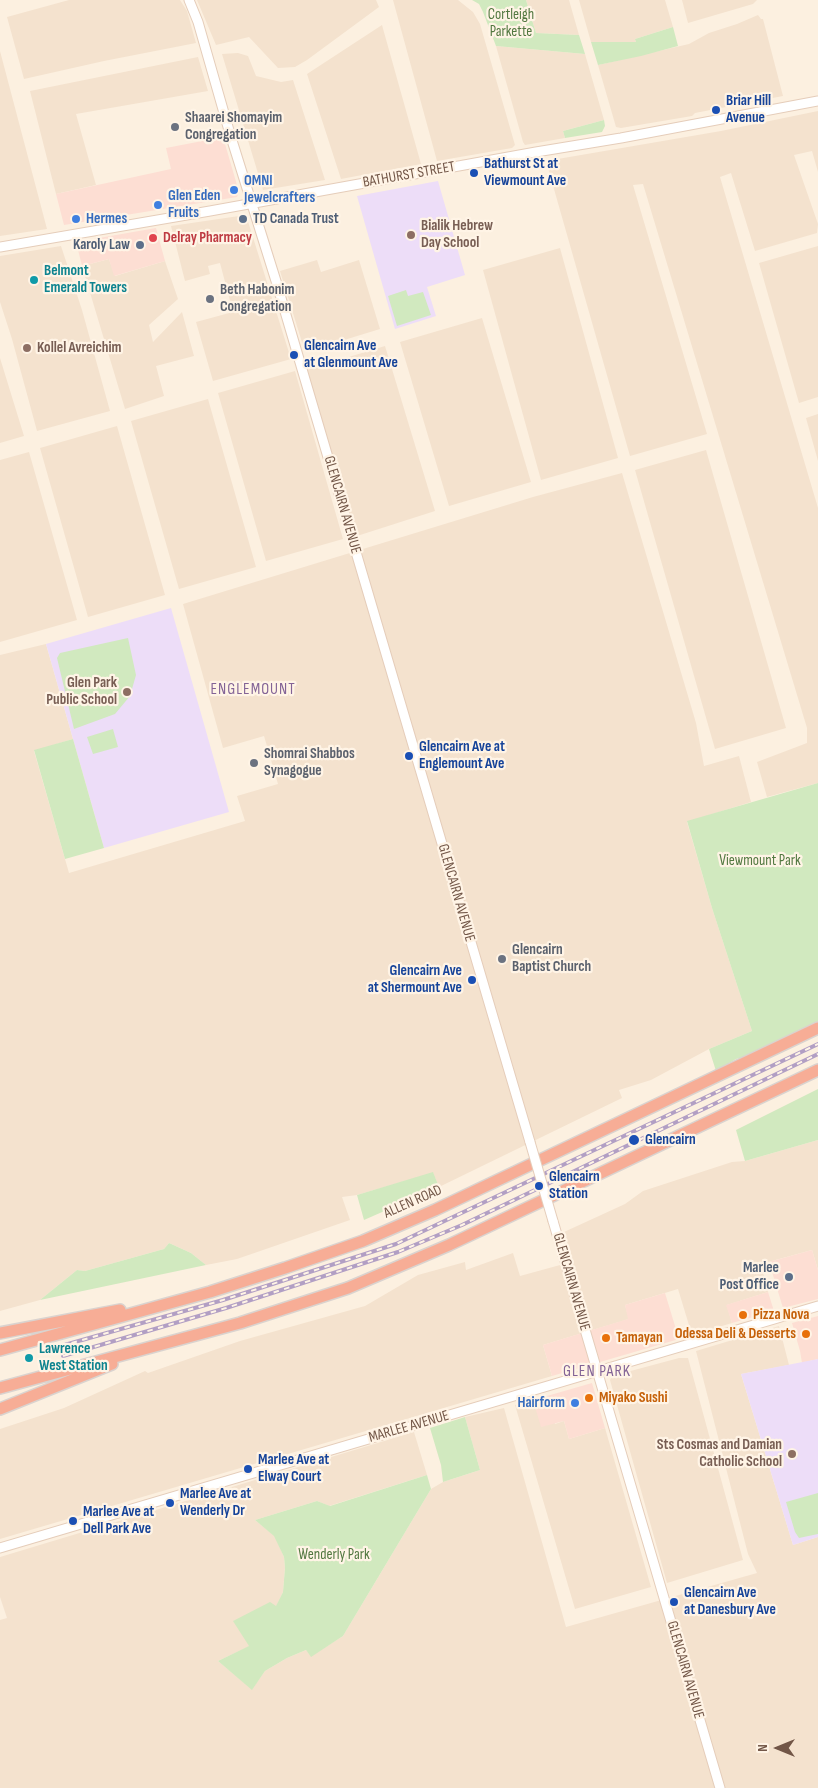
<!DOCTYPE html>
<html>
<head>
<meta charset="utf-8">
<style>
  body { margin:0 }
  #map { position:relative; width:818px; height:1788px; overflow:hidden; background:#fcf0e0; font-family:"Sofia Sans Condensed",sans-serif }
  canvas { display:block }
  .north { position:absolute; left:753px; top:1723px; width:50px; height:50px; -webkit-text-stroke:4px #fff4e6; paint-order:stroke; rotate:270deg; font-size:14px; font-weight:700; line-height:20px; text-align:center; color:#725647 }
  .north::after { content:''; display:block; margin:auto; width:18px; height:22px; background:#725647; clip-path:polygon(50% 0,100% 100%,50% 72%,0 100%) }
</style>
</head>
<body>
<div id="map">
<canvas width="818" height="1788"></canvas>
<div class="north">N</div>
</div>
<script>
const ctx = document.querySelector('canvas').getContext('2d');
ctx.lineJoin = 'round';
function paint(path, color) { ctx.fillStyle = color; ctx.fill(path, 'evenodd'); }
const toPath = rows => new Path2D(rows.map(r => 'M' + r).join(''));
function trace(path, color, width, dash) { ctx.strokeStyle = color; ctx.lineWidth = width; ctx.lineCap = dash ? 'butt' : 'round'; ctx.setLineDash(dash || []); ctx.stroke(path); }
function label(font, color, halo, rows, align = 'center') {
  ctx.font = font + ' "Sofia Sans Condensed",sans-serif'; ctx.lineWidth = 4.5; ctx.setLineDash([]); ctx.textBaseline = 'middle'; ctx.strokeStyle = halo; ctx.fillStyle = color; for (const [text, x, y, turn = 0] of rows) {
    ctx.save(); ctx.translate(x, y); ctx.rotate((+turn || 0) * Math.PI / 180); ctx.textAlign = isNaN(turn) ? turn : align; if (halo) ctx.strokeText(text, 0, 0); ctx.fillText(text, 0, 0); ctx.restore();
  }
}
const residential = toPath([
  [69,0,180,0,187,11,196,43,104,61,24,79,7,17],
  [197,0,376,0,379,7,307,60,295,67,278,68,249,37,216,45],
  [393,0,458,0,473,12,480,24,515,145,512,148,437,161],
  [526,0,569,0,579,35,536,33],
  [579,0,665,0,673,27,635,39,636,42,591,42],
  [682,0,757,0,753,4,688,23],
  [758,15,761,19,763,19,783,96,695,113,692,116,621,128,616,127,598,65,689,44,709,33,737,24],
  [382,25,421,164,341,179,307,74],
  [496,46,585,54,604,120,563,131,565,138,525,145,523,142],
  [0,51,47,229,0,236],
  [238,53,248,56,256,76,281,82,293,80,325,180,263,190,222,54],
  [198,57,208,91,76,114,96,185,56,194,30,91],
  [818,111,818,172,812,151,794,155,818,224,817,233,755,251,731,173,720,177,818,508,818,783,767,797,757,762,807,743,807,728,643,184,633,185,707,434,630,456,546,161,721,131],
  [246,215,291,359,213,381,196,322,233,312,220,263,208,266,210,274,185,281,171,226],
  [61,246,82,310,110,411,37,431,12,339,0,302,0,256],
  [818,246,818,397,799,403,759,263],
  [560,248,618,458,541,480,483,270],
  [109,259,115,276,165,261,178,299,149,325,153,342,182,312,194,356,156,366,164,396,125,409,82,266],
  [317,260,321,272,359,260,380,329,305,352,280,271],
  [482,318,531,482,449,506,400,342],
  [385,346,435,511,357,536,306,370],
  [0,358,24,436,0,443],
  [295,371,343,539,266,561,218,393],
  [208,399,256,567,179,589,131,421],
  [818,414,818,461,806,418],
  [117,426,165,595,88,617,40,448],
  [706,450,786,728,715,749,635,470],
  [29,452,77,620,0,642,0,460],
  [622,473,696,723,704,766,739,756,751,802,687,822,712,908,752,1031,709,1049,651,1080,619,1090,622,1098,439,1187,433,1173,357,1195,342,1197,350,1220,237,1259,206,1265,191,1253,169,1243,164,1249,85,1271,77,1270,40,1300,0,1311,0,655,46,644,73,739,34,751,69,873,245,821,237,796,278,784,264,736,223,748,183,604,533,497],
  [818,1140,818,1270,812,1250,761,1264,768,1292,727,1305,732,1323,692,1335,678,1289,625,1305,629,1319,543,1345,552,1376,0,1539,0,1429,64,1408,145,1371,148,1373,240,1341,365,1306,418,1275,465,1262,466,1270,513,1253,520,1276,571,1262,570,1254,564,1232,625,1204,643,1191,732,1162,745,1161],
  [779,1326,789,1365,741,1374,793,1545,818,1537,818,1788,0,1788,0,1620,7,1618,0,1597,0,1557,414,1432,427,1475,329,1506,317,1501,255,1520,275,1536,284,1557,285,1568,283,1592,276,1607,234,1621,250,1646,218,1661,252,1689,265,1671,287,1658,306,1650,311,1656,343,1636,431,1489,443,1482,480,1470,465,1417,504,1408,566,1627,757,1573,748,1554,696,1351],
  [679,1358,688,1358,743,1560,667,1583,610,1380,612,1376],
  [547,1396,555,1424,564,1421,569,1439,605,1428,651,1587,575,1609,515,1405]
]);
const commercial = toPath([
  [223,137,239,192,237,197,64,225,56,194,171,169,166,148],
  [156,228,165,261,114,276,109,259,82,266,76,242],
  [812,1250,818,1270,818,1299,783,1308,769,1262],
  [768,1292,774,1311,732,1323,726,1305],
  [665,1293,679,1339,552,1376,543,1345,628,1319,625,1305],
  [818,1316,818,1359,802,1363,800,1351,792,1323],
  [592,1383,605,1428,569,1439,564,1421,541,1427,533,1400]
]);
const education = toPath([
  [438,181,465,275,427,287,436,316,395,329,357,196],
  [171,608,229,812,104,848,46,644],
  [818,1359,818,1537,793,1545,741,1374]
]);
const green = toPath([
  [472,0,526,0,536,33,579,35,585,54,496,46,483,12,479,4],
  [673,27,678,46,641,56,598,65,591,42,636,42,635,39],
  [604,120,605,126,602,132,565,138,563,131],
  [406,290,408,296,423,292,431,315,397,326,388,296],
  [128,638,136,675,130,696,115,714,74,729,57,658,60,653],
  [113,729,118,747,93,754,87,737],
  [73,739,104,848,65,859,34,750],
  [818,783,818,1021,747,1056,736,1059,716,1071,709,1049,752,1031,712,908,687,821],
  [818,1089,818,1140,745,1161,736,1130],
  [433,1172,439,1187,364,1220,357,1195],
  [169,1243,191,1253,206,1265,40,1300,77,1270,85,1271,164,1249],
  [465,1417,480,1470,443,1482,441,1465,430,1428],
  [427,1475,431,1489,343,1636,311,1657,306,1650,287,1658,265,1671,252,1690,218,1661,249,1646,233,1621,270,1602,276,1606,283,1592,285,1568,284,1557,274,1536,255,1520,317,1501,330,1506],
  [818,1493,818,1534,799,1538,795,1532,786,1502]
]);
const secondary = toPath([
  [189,0,198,22,230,134,276,281,530,1142],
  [0,247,210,211,536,152,621,138,818,101],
  [553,1221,720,1788],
  [0,1548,818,1306]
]);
const highway = toPath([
  [0,1333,120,1310],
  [0,1350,210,1292,285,1268,363,1241,435,1210,818,1028],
  [0,1388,240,1323,348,1288,449,1245,818,1070],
  [0,1409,112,1364]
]);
const rail = toPath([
  [61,1346,223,1300,396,1244,818,1044],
  [63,1356,226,1308,398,1252,462,1225,818,1054]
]);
const secondaryBridge = toPath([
  [530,1142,553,1221]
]);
const markers = [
  [716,110,5,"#1a4fb4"],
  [175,127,5,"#6b7280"],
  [474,173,5,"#1a4fb4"],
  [234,190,5,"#3f7fe0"],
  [158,205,5,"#3f7fe0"],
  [76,219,5,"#3f7fe0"],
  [243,219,5,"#5c6f8a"],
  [411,235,5,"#8d6e63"],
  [153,238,5,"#e0444e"],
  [140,245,5,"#5c6f8a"],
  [34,280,5,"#0f9aa8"],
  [210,299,5,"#6b7280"],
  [27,348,5,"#8d6e63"],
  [294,355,5,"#1a4fb4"],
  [127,692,5,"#8d6e63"],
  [409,756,5,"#1a4fb4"],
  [254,763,5,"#6b7280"],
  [502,959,5,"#6b7280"],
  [472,980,5,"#1a4fb4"],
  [634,1140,6,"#1a4fb4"],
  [539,1186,5,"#1a4fb4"],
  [789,1277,5,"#5c6f8a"],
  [743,1315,5,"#e8710a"],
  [806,1334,5,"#e8710a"],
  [606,1338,5,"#e8710a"],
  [29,1358,5,"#0f9aa8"],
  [589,1398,5,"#e8710a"],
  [575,1403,5,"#3f7fe0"],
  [792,1454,5,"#8d6e63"],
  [248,1469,5,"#1a4fb4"],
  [170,1503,5,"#1a4fb4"],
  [73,1521,5,"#1a4fb4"],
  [674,1602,5,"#1a4fb4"]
];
const parkNames = [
  ["Cortleigh",511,15],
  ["Parkette",511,32],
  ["Viewmount Park",760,861],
  ["Wenderly Park",334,1555]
];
const transitNames = [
  ["Briar Hill",726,101],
  ["Avenue",726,118],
  ["Bathurst St at",484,164],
  ["Viewmount Ave",484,181],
  ["Glencairn Ave",304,346],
  ["at Glenmount Ave",304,363],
  ["Glencairn Ave at",419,747],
  ["Englemount Ave",419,764],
  ["Glencairn Ave",462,971,"right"],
  ["at Shermount Ave",462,988,"right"],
  ["Glencairn",645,1140],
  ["Glencairn",549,1177],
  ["Station",549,1194],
  ["Marlee Ave at",258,1460],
  ["Elway Court",258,1477],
  ["Marlee Ave at",180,1494],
  ["Wenderly Dr",180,1511],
  ["Marlee Ave at",83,1512],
  ["Dell Park Ave",83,1529],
  ["Glencairn Ave",684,1593],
  ["at Danesbury Ave",684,1610]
];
const worshipNames = [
  ["Shaarei Shomayim",185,118],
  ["Congregation",185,135],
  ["Beth Habonim",220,290],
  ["Congregation",220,307],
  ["Shomrai Shabbos",264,754],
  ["Synagogue",264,771],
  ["Glencairn",512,950],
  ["Baptist Church",512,967]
];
const streetNames = [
  ["BATHURST STREET",409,175,-10],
  ["GLENCAIRN AVENUE",342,505,74],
  ["GLENCAIRN AVENUE",456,893,74],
  ["ALLEN ROAD",413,1202,-24],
  ["GLENCAIRN AVENUE",571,1282,74],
  ["MARLEE AVENUE",409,1427,-16],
  ["GLENCAIRN AVENUE",685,1670,74]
];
const shopNames = [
  ["OMNI",244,181],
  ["Jewelcrafters",244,198],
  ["Glen Eden",168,196],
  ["Fruits",168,213],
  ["Hermes",86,219],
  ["Hairform",565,1403,"right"]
];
const serviceNames = [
  ["TD Canada Trust",253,219,"left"],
  ["Karoly Law",130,245],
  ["Marlee",779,1268],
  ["Post Office",779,1285]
];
const educationNames = [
  ["Bialik Hebrew",421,226],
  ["Day School",421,243],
  ["Kollel Avreichim",37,348],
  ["Glen Park",117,683,"right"],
  ["Public School",117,700,"right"],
  ["Sts Cosmas and Damian",782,1445,"right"],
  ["Catholic School",782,1462,"right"]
];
const healthNames = [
  ["Delray Pharmacy",163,238]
];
const cultureNames = [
  ["Belmont",44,271],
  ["Emerald Towers",44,288],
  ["Lawrence",39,1349],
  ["West Station",39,1366]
];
const foodNames = [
  ["Pizza Nova",753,1315],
  ["Odessa Deli & Desserts",796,1334,"right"],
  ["Tamayan",616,1338],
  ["Miyako Sushi",599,1398]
];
const neighbourhoodNames = [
  ["ENGLEMOUNT",253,690],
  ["GLEN PARK",597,1372]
];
paint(residential, '#f4e2ce');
paint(commercial, '#fdded3');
paint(education, '#edddf8');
paint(green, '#d1e9bf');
trace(secondary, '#e5cdba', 11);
trace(highway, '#dad3cf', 14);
trace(secondary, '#fff', 9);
trace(highway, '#f7ad96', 11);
trace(rail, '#b29fc4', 4);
trace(rail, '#fff4e6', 2, [5.5]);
trace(secondaryBridge, '#e5cdba', 11, []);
trace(secondaryBridge, '#fff', 9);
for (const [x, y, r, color] of markers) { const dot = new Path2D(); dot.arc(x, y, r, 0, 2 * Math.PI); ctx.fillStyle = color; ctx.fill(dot); trace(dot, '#fff4e6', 2); }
label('15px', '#527840', '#fff4e6', parkNames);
label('bold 15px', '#164399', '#fff4e6', transitNames, 'left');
label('bold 15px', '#5b616d', '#fff4e6', worshipNames, 'left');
label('15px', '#725647', '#fff4e6', streetNames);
label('bold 15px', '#366cbe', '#fff4e6', shopNames, 'left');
label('bold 15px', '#4e5e75', '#fff4e6', serviceNames, 'right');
label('bold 15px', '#785e54', '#fff4e6', educationNames, 'left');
label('bold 15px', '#be3a42', '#fff4e6', healthNames, 'left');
label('bold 15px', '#0d838f', '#fff4e6', cultureNames, 'left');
label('bold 15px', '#c56008', '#fff4e6', foodNames, 'left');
ctx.letterSpacing = '1px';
label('16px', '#836396', '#fff4e6', neighbourhoodNames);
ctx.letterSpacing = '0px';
</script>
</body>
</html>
